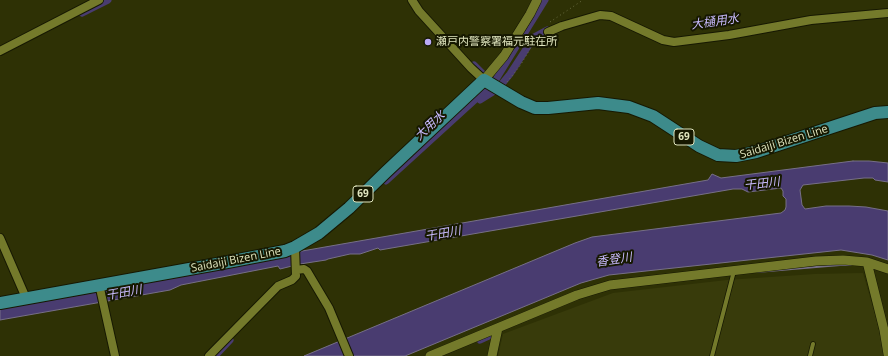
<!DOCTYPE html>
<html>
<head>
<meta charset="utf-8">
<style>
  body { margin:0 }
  canvas { display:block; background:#2e3105 }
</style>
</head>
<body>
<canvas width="888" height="356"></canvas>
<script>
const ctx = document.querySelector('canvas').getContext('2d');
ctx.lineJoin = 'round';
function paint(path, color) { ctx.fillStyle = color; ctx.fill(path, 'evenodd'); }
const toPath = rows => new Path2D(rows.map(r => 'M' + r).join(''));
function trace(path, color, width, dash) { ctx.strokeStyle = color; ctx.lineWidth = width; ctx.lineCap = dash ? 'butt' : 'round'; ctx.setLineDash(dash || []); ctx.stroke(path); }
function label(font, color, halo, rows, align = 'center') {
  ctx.font = font + ' "Open Sans","Noto Sans JP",sans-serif'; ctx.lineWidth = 4; ctx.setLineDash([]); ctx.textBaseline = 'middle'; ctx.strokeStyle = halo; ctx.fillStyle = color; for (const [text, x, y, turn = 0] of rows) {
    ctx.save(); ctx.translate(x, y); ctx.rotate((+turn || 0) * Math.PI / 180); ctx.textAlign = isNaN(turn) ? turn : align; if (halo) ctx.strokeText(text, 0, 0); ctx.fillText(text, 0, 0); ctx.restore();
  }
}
const built = toPath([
  [863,273,883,342,885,356,498,356,503,334,613,293,727,280,815,274]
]);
const water = toPath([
  [853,161,869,161,888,163,888,182,875,180,873,178,864,178,803,185,800,190,802,205,805,209,826,206,849,206,866,207,888,211,888,260,872,255,841,250,609,275,581,283,405,356,304,356,575,243,592,237,781,213,785,210,786,207,786,199,783,196,783,191,781,188,748,192,742,189,733,189,380,250,378,248,360,254,350,254,328,259,326,260,300,264,280,269,278,266,181,285,170,290,0,320,0,306,245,261,708,180,712,174,721,178,853,161]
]);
const stream = toPath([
  [756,272,840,265,851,265]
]);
const canal = toPath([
  [82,13,108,0],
  [474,65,483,74],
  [495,81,545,0],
  [501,85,510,74,534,37,547,30],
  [480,100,496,90],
  [386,181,488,88],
  [480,340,491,335],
  [215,356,230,340]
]);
const path = toPath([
  [550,22,583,0],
  [507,82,520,66,536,39,542,36]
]);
const service = toPath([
  [712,356,734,271],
  [810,356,813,344]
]);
const minor = toPath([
  [412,0,419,11,471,68,484,80],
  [548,32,562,26,600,15,611,16,663,40,674,42,729,35,811,20,888,13],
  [0,51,99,0],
  [0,238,26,298],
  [296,270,304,269,307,271,329,308,349,356],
  [99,284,115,356],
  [209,356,278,286,292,280,296,276,295,247]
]);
const tertiary = toPath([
  [484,80,504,56,530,14,537,0],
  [867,262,884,330,888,354],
  [430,356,577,295,610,285,816,261,843,260,867,262,888,269],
  [492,356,498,328]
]);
const primary = toPath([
  [0,303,217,264,285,251,295,247,319,233,349,208,387,171,484,80,521,102,535,108,548,108,598,103,629,107,653,116,699,146,718,155,736,156,756,152,875,113,888,112]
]);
const markers = [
  [428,42,4,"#bbaaf6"]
];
const shields = [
  [684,137,20],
  [363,194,20]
];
const shieldNames = [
  ["69",684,137],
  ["69",363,194]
];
const poiNames = [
  ["瀬戸内警察署福元駐在所",436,42]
];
const streetNames = [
  ["Saidaiji Bizen Line",784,142,-17],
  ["Saidaiji Bizen Line",236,260,-11]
];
const waterNames = [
  ["大樋用水",715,22,-8],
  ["大用水",430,126,-43],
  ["干田川",762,184,-7],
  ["干田川",443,234,-10],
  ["香登川",614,260,-8],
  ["干田川",124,293,-10]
];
paint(built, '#383b0b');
paint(water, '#493c70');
trace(water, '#766f87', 1);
trace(stream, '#766f87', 2);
trace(canal, '#493c70', 7);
trace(service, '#161802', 5.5);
trace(minor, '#161802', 10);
trace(tertiary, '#161802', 10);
trace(primary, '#161802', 14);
trace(path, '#6a6e43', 1, [1, 3]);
trace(service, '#747a2b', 4);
trace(minor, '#747a2b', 8);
trace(tertiary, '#747a2b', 9);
trace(primary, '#3d8b8b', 12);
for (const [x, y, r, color] of markers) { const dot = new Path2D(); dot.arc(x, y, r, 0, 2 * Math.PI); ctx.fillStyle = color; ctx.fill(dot); trace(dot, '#161800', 1.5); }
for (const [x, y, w] of shields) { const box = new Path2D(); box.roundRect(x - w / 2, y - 8, w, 16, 3); ctx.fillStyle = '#161800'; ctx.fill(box); trace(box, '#e0e5be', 1); }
label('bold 10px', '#e0e5be', null, shieldNames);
label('11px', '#e0e5be', '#161800', poiNames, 'left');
label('11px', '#e0e5be', '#161800', streetNames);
label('italic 12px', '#c8bafd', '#161800', waterNames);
</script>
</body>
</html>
